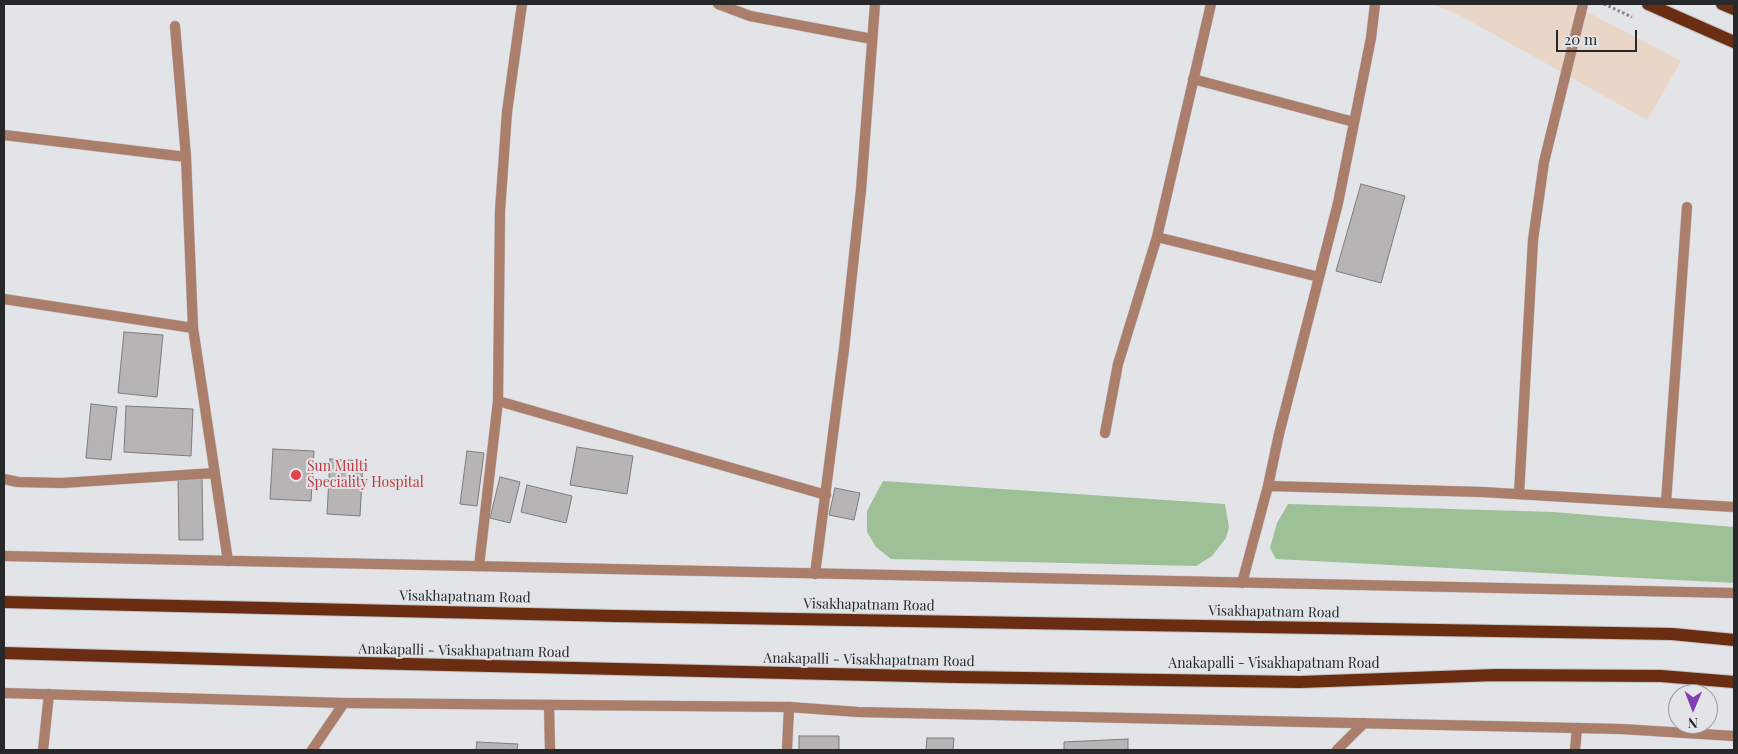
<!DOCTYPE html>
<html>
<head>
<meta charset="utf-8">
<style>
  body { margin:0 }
  #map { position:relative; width:1738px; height:754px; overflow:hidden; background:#e2e4e7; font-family:"Playfair Display",serif }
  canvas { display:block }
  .frame { position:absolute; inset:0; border:5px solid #272829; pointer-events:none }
  .north { position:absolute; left:1668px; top:684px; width:50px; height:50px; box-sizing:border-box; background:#e2e4e7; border:1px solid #97999b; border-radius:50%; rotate:181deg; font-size:14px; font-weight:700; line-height:20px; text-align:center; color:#272829 }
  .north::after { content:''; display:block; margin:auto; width:18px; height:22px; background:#8440b3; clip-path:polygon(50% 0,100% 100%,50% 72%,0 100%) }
  .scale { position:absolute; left:1556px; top:30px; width:81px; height:22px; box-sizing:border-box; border:2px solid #272829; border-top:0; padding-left:6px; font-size:15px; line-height:18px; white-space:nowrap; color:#272829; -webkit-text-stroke:4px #e2e4e7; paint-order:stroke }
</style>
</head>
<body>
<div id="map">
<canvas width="1738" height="754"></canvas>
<div class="frame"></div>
<div class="north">N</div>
<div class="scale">20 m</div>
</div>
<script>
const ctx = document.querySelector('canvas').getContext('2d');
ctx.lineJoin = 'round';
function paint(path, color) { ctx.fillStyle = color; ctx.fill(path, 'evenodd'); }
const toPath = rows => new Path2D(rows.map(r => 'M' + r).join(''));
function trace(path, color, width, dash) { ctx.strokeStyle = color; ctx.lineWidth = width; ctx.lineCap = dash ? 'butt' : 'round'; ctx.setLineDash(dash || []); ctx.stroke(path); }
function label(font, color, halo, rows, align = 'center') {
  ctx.font = font + ' "Playfair Display",serif'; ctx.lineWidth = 4; ctx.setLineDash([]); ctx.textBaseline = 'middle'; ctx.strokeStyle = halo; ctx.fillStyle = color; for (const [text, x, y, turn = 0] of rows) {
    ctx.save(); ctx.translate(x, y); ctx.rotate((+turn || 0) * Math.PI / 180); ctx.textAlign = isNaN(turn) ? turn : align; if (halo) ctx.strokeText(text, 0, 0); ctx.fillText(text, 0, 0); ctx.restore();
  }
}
const commercial = toPath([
  [1433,4,1572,4,1681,61,1647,120,1463,17]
]);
const green = toPath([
  [883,481,1225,504,1229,527,1226,538,1212,556,1196,566,891,559,876,547,867,532,867,511],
  [1288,504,1553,512,1734,527,1734,583,1276,559,1270,548,1277,523]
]);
const building = toPath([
  [1361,184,1405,196,1381,283,1336,271,1361,184],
  [124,332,163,335,157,397,118,393,124,332],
  [91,404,117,407,111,460,86,458,91,404],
  [126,406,193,409,191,456,124,452,126,406],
  [577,447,633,456,627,494,570,485,577,447],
  [273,449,314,451,311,501,270,499,273,449],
  [467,451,484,453,477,506,460,504,467,451],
  [330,459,363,461,360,516,327,514,330,459],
  [202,477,203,540,179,540,178,478,202,477],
  [500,477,520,482,510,523,490,518,500,477],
  [527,485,572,496,566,523,521,512,527,485],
  [835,488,860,493,854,520,829,515,835,488],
  [799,736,839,736,839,750,799,750,799,736],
  [927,738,954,738,953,750,926,750,927,738],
  [1128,739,1128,750,1064,750,1064,742,1128,739],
  [477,742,518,744,517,750,476,750,477,742]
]);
const path = toPath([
  [1604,4,1632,17]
]);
const minor = toPath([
  [718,4,750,16,872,39],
  [175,26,186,157,193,328,228,561],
  [1193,79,1354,122],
  [4,135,186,157],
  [1157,237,1319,277],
  [4,299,193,328],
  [498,401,826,495],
  [1105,433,1118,364,1157,237,1211,4],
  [4,479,18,482,62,483,215,473],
  [1268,486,1482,492,1734,507],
  [1519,494,1533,240,1544,162,1583,4],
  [1666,502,1687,207],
  [479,566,498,401,500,211,507,112,522,4],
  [815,574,844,349,861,190,875,4],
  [1242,583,1268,486,1279,434,1338,203,1371,38,1375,4],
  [549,705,550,750],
  [43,750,49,694],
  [312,750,344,703],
  [787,750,789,707],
  [1337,750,1364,723],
  [1575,750,1577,728]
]);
const tertiary = toPath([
  [4,556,1734,593],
  [4,693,344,703,789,707,858,712,1621,729,1734,736]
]);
const primary = toPath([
  [1648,4,1734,42],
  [1722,4,1734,9],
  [4,602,615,616,1672,634,1734,640],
  [4,653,321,662,957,677,1300,682,1496,675,1661,676,1734,682]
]);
const markers = [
  [296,475,6,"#e0444e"]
];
const healthNames = [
  ["Sun Multi",307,467],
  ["Speciality Hospital",307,483]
];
const streetNames = [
  ["Visakhapatnam Road",465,597,1],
  ["Visakhapatnam Road",869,605,1],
  ["Visakhapatnam Road",1274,612,1],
  ["Anakapalli - Visakhapatnam Road",464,651,1],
  ["Anakapalli - Visakhapatnam Road",869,660,1],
  ["Anakapalli - Visakhapatnam Road",1274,664]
];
paint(commercial, '#e9d6c6');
paint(green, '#9dc097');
paint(building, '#b7b4b5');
trace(building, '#7e7b7c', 1);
trace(minor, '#c0c2c5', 11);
trace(tertiary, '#c0c2c5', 11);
trace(primary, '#c0c2c5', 14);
trace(path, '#838486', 3, [2.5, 2.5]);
trace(minor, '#ab7d6b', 10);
trace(tertiary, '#ab7d6b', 10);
trace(primary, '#6a2d12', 12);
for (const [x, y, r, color] of markers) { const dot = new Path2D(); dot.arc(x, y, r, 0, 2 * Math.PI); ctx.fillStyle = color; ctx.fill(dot); trace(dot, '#e2e4e7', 2); }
label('14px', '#be3a42', '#e2e4e7', healthNames, 'left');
label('14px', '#272829', '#e2e4e7', streetNames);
</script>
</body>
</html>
